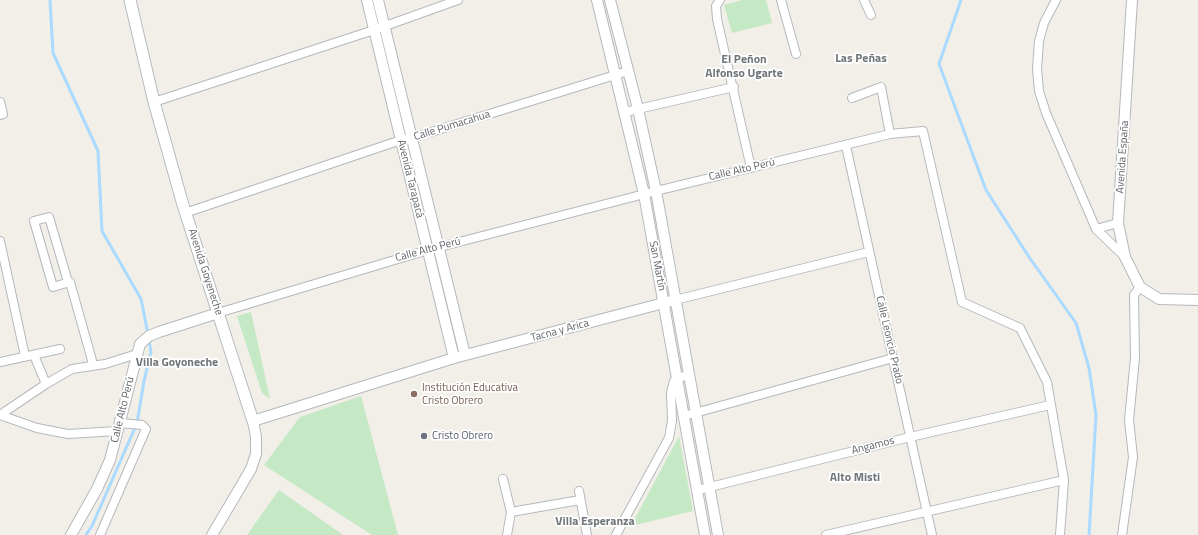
<!DOCTYPE html>
<html>
<head>
<meta charset="utf-8">
<style>
  body { margin:0 }
  canvas { display:block; background:#f1efe8 }
</style>
</head>
<body>
<canvas width="1198" height="535"></canvas>
<script>
const ctx = document.querySelector('canvas').getContext('2d');
ctx.lineJoin = 'round';
function paint(path, color) { ctx.fillStyle = color; ctx.fill(path, 'evenodd'); }
const toPath = rows => new Path2D(rows.map(r => 'M' + r).join(''));
function trace(path, color, width, dash) { ctx.strokeStyle = color; ctx.lineWidth = width; ctx.lineCap = dash ? 'butt' : 'round'; ctx.setLineDash(dash || []); ctx.stroke(path); }
function label(font, color, halo, rows, align = 'center') {
  ctx.font = font + ' "Titillium Web",sans-serif'; ctx.lineWidth = 3.5; ctx.setLineDash([]); ctx.textBaseline = 'middle'; ctx.strokeStyle = halo; ctx.fillStyle = color; for (const [text, x, y, turn = 0] of rows) {
    ctx.save(); ctx.translate(x, y); ctx.rotate((+turn || 0) * Math.PI / 180); ctx.textAlign = isNaN(turn) ? turn : align; if (halo) ctx.strokeText(text, 0, 0); ctx.fillText(text, 0, 0); ctx.restore();
  }
}
const green = toPath([
  [742,0,766,0,772,23,732,33,724,5],
  [251,312,270,399,262,393,237,316],
  [361,396,398,535,372,535,264,465,300,417],
  [679,436,693,511,631,526],
  [279,490,343,535,247,535]
]);
const stream = toPath([
  [50,0,53,53,98,151,102,231,141,299,148,334],
  [961,0,939,64,986,190,1029,257,1076,323,1089,368,1096,415,1089,535],
  [86,535,92,526,137,423,144,381,151,352,149,340]
]);
const minor = toPath([
  [720,0,716,6,717,19,751,168],
  [781,0,796,54],
  [864,0,871,15],
  [1056,0,1044,23,1039,41,1037,69,1039,91,1046,113,1096,229,1125,257],
  [852,98,881,87,890,134],
  [0,102,3,114,0,115],
  [154,102,374,30,458,0],
  [625,112,734,87],
  [846,146,932,535],
  [185,213,401,140,412,138,628,71],
  [1096,229,1118,223],
  [0,241,25,356],
  [68,282,49,217,34,221,53,287,70,282,93,364],
  [675,300,869,252],
  [218,313,428,250,656,191,890,134,923,131,962,302,1020,328,1047,382,1064,480,1060,535],
  [34,355,46,384],
  [0,362,60,349],
  [0,415,46,384,72,369,105,364,137,354],
  [0,415,37,428,68,434,117,431],
  [684,416,893,358],
  [503,479,511,512,507,535],
  [698,490,910,437,1050,405],
  [579,491,587,535],
  [511,512,580,500],
  [100,535,146,429,142,425,120,423],
  [616,535,669,438,672,421,671,393,674,381,677,378,689,375],
  [826,535,1064,480],
  [1122,535,1133,457,1129,420,1135,358,1134,295,1140,287]
]);
const tertiary = toPath([
  [367,0,454,358],
  [378,0,465,355],
  [597,0,644,194,705,535],
  [610,0,638,109,656,191,718,535],
  [1132,0,1118,223,1125,257,1140,287,1159,299,1198,300],
  [71,535,97,489,110,460,140,344,149,336,159,332,218,313],
  [212,535,251,469,256,454,256,437,253,421,454,358,675,300]
]);
const secondary = toPath([
  [130,0,154,102,183,205,253,421]
]);
const markers = [
  [414,394,4,"#8d6e63"],
  [424,436,4,"#6b7280"]
];
const streetNames = [
  ["Calle Pumacahua",452,126,-17],
  ["Avenida España",1123,157,-86],
  ["Calle Alto Perú",742,170,-13],
  ["Avenida Tarapacá",410,179,76],
  ["Calle Alto Perú",428,250,-15],
  ["San Martín",657,266,79],
  ["Avenida Goyeneche",205,272,72],
  ["Tacna y Arica",560,331,-15],
  ["Calle Leoncio Prado",889,340,77],
  ["Calle Alto Perú",123,410,-76],
  ["Angamos",873,446,-14]
];
const educationNames = [
  ["Institución Educativa",422,388],
  ["Cristo Obrero",422,401]
];
const worshipNames = [
  ["Cristo Obrero",432,436]
];
const neighbourhoodNames = [
  ["Las Peñas",861,59],
  ["El Peñon",744,60],
  ["Alfonso Ugarte",744,74],
  ["Villa Goyoneche",177,363],
  ["Alto Misti",855,478],
  ["Villa Esperanza",595,522]
];
paint(green, '#c5e8c5');
trace(stream, '#aadaff', 3);
trace(minor, '#b5b8bc', 10);
trace(tertiary, '#b5b8bc', 12);
trace(secondary, '#b6babf', 13);
trace(minor, '#fff', 8);
trace(tertiary, '#fff', 10);
trace(secondary, '#fff', 11);
for (const [x, y, r, color] of markers) { const dot = new Path2D(); dot.arc(x, y, r, 0, 2 * Math.PI); ctx.fillStyle = color; ctx.fill(dot); trace(dot, '#fff', 1.5); }
label('11px', '#5f6368', '#fff', streetNames);
label('11px', '#785e54', '#fff', educationNames, 'left');
label('11px', '#5b616d', '#fff', worshipNames, 'left');
label('bold 12px', '#70757a', '#fff', neighbourhoodNames);
</script>
</body>
</html>
